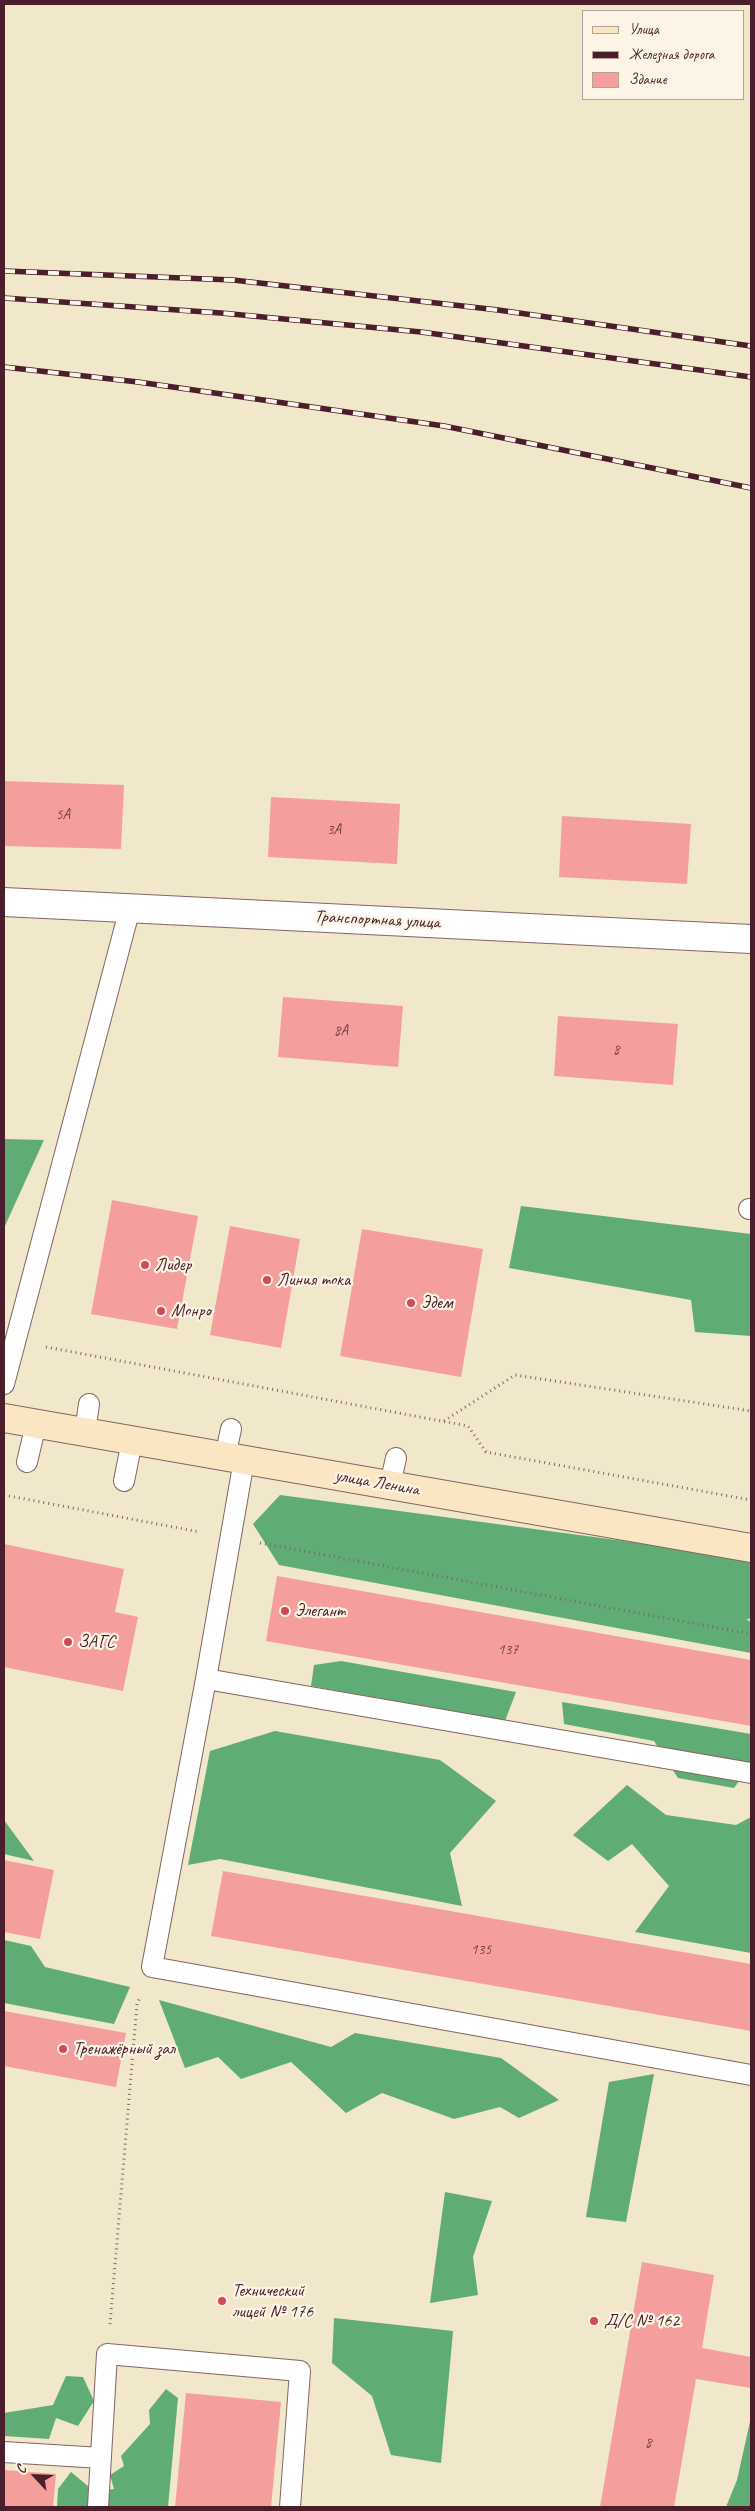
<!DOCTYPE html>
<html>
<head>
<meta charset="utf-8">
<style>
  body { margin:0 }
  #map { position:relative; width:755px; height:2511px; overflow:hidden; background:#f1e7cb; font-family:Caveat,sans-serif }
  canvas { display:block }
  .frame { position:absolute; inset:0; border:5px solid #4a1f2b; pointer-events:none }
  .legend { position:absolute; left:582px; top:10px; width:162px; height:90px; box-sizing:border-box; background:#fcf5e5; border:1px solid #b59f9b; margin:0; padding:6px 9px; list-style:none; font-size:15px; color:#4a1f2b }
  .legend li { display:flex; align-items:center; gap:10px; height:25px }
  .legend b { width:25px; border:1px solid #b59f9b }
  .north { position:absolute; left:10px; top:2451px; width:50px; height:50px; -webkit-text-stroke:4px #fcf5e5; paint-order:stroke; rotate:295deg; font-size:14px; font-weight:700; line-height:20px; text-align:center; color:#4a1f2b }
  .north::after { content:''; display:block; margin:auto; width:18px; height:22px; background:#4a1f2b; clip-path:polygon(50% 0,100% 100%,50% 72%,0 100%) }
</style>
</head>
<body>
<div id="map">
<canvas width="755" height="2511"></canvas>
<div class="frame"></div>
<ul class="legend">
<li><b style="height:6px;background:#fbe6c4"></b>Улица</li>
<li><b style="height:6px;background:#4a1f2b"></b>Железная дорога</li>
<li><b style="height:14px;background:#f49f9e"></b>Здание</li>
</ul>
<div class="north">С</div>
</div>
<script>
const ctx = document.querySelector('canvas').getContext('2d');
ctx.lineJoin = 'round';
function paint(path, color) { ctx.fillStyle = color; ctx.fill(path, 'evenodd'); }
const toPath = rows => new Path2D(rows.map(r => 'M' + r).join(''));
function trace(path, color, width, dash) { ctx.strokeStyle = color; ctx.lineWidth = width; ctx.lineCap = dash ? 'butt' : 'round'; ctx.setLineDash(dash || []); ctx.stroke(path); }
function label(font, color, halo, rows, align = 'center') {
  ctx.font = font + ' Caveat,sans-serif'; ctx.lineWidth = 4.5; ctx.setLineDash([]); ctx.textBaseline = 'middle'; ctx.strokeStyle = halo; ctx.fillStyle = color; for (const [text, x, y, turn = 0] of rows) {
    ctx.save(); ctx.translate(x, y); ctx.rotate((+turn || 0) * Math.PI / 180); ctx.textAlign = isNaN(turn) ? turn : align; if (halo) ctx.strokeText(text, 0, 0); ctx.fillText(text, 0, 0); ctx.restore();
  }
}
const forest = toPath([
  [4,1139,44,1140,4,1228],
  [521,1206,751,1234,751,1336,695,1332,691,1300,509,1268],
  [280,1495,751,1558,751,1618,746,1620,751,1621,751,1653,279,1565,253,1524],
  [341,1661,516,1692,505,1721,311,1686,314,1665],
  [562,1702,751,1734,751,1765,734,1788,678,1778,654,1741,564,1724],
  [275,1731,440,1760,496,1801,450,1853,462,1906,220,1859,188,1865,210,1751],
  [627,1785,666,1815,736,1825,751,1817,751,1953,635,1932,669,1886,632,1844,608,1861,573,1835],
  [4,1820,34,1861,4,1854],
  [4,1940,31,1946,45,1967,130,1987,114,2024,4,2003],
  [159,2000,331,2047,355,2033,501,2058,559,2100,519,2118,500,2107,454,2119,382,2093,346,2113,291,2062,241,2079,218,2057,185,2068],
  [654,2074,626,2222,586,2217,609,2082],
  [445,2192,492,2201,473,2257,478,2295,430,2303],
  [334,2318,453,2331,441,2463,391,2455,372,2396,332,2363],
  [66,2376,83,2377,94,2401,78,2426,56,2418,49,2439,4,2436,4,2413,53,2405],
  [166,2389,178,2398,168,2507,57,2507,58,2489,71,2472,94,2491,114,2489,110,2475,124,2466,121,2456,150,2424,149,2410],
  [751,2417,751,2507,726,2507,737,2480]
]);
const building = toPath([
  [4,781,124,785,121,849,4,846],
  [271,797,400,804,397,864,268,857],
  [562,816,691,824,687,884,559,877],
  [283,997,403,1006,398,1067,278,1057],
  [558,1016,678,1024,673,1085,554,1076],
  [112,1200,198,1216,177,1329,91,1314],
  [230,1226,300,1239,281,1348,210,1335],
  [362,1229,483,1249,461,1377,340,1356],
  [4,1544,124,1569,115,1612,138,1617,123,1691,4,1667],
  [277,1576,751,1660,751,1726,266,1641],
  [4,1860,54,1870,40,1939,4,1932],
  [223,1871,751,1964,751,2031,211,1936],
  [4,2011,126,2033,116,2087,4,2066],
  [642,2262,714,2275,702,2348,751,2357,751,2388,696,2379,674,2507,600,2507],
  [186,2393,281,2402,271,2507,175,2507],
  [4,2470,56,2474,53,2507,4,2507]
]);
const path = toPath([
  [46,1347,468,1426,486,1452,751,1500],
  [444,1421,515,1375,751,1411],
  [4,1495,200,1532],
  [260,1543,751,1634],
  [110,2324,137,2004,140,1997]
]);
const service = toPath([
  [749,1209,751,1209],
  [4,1384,130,908],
  [85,1432,89,1404],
  [225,1457,231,1429],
  [244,1460,206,1679,152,1967,751,2075],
  [27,1462,36,1424],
  [124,1481,132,1441],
  [390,1485,396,1458],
  [206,1679,751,1773],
  [4,2452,101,2458],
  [98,2507,107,2354,300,2371,290,2507]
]);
const minor = toPath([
  [4,902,751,939]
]);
const secondary = toPath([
  [4,1418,751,1548]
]);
const rail = toPath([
  [4,271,233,280,498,310,751,346],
  [4,298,221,313,421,332,751,377],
  [4,367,138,382,444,426,751,488]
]);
const markers = [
  [145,1265,5,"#d1495b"],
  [267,1280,5,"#d1495b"],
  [411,1303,5,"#d1495b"],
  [161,1311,5,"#d1495b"],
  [285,1611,5,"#d1495b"],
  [68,1642,5,"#d1495b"],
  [63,2049,5,"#d1495b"],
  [222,2301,5,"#d1495b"],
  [594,2321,5,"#d1495b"]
];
const numberNames = [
  ["5А",63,815],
  ["3А",334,830],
  ["8А",341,1031],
  ["8",616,1050],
  ["137",508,1650],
  ["135",481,1950],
  ["8",648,2443]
];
const streetNames = [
  ["Транспортная улица",377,920,3],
  ["улица Ленина",377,1483,10]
];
const poiNames = [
  ["Лидер",155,1265],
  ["Линия тока",277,1280],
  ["Эдем",421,1303],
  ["Монро",171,1311],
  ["Элегант",295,1611],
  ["ЗАГС",78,1642],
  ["Тренажёрный зал",73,2049],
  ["Технический",232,2291],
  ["лицей № 176",232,2312],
  ["Д/С № 162",604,2321]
];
paint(forest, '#60ac76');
paint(building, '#f49f9e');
trace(service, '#846563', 22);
trace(minor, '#846563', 30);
trace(secondary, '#846563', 30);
trace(path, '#846563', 3, [1, 4]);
trace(service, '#fff', 20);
trace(minor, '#fff', 28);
trace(secondary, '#fbe6c4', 28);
trace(rail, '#4a1f2b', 5.5);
trace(rail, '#fcf5e5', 4, [11]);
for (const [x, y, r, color] of markers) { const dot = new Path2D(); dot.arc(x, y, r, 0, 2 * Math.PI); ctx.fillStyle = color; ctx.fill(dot); trace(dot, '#fcf5e5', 2); }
label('15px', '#743f48', null, numberNames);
label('18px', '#4a1f2b', '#fcf5e5', streetNames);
label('18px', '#4a1f2b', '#fcf5e5', poiNames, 'left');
</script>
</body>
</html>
